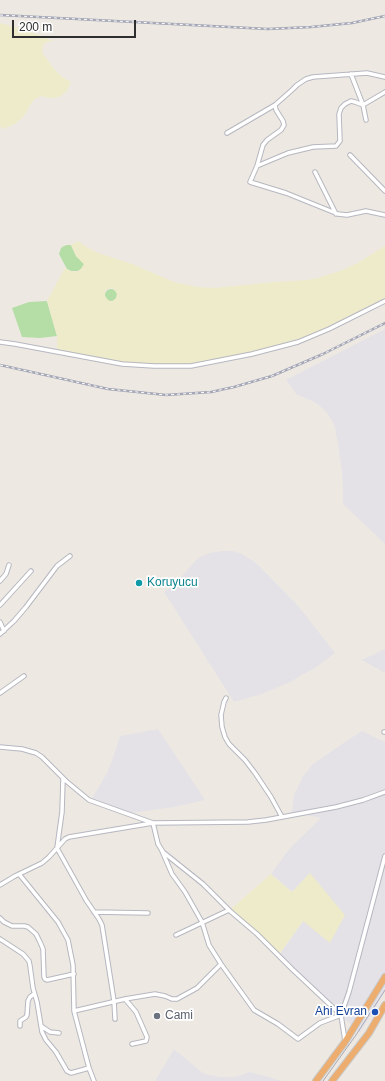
<!DOCTYPE html>
<html>
<head>
<meta charset="utf-8">
<style>
  body { margin:0 }
  #map { position:relative; width:385px; height:1081px; overflow:hidden; background:#ede9e2; font-family:Arial,sans-serif }
  canvas { display:block }
  .scale { position:absolute; left:12px; top:20px; width:124px; height:18px; box-sizing:border-box; border:2px solid #2e2e2e; border-top:0; padding-left:5px; font-size:12px; line-height:14px; white-space:nowrap; color:#2e2e2e; -webkit-text-stroke:3px #fff; paint-order:stroke }
</style>
</head>
<body>
<div id="map">
<canvas width="385" height="1081"></canvas>
<div class="scale">200 m</div>
</div>
<script>
const ctx = document.querySelector('canvas').getContext('2d');
ctx.lineJoin = 'round';
function paint(path, color) { ctx.fillStyle = color; ctx.fill(path, 'evenodd'); }
const toPath = rows => new Path2D(rows.map(r => 'M' + r).join(''));
function trace(path, color, width, dash) { ctx.strokeStyle = color; ctx.lineWidth = width; ctx.lineCap = dash ? 'butt' : 'round'; ctx.setLineDash(dash || []); ctx.stroke(path); }
function label(font, color, halo, rows, align = 'center') {
  ctx.font = font + ' Arial,sans-serif'; ctx.lineWidth = 3.5; ctx.setLineDash([]); ctx.textBaseline = 'middle'; ctx.strokeStyle = halo; ctx.fillStyle = color; for (const [text, x, y, turn = 0] of rows) {
    ctx.save(); ctx.translate(x, y); ctx.rotate((+turn || 0) * Math.PI / 180); ctx.textAlign = isNaN(turn) ? turn : align; if (halo) ctx.strokeText(text, 0, 0); ctx.fillText(text, 0, 0); ctx.restore();
  }
}
const industrial = toPath([
  [385,329,385,544,343,504,343,487,342,471,335,427,331,419,326,412,319,405,310,400,296,394,286,380],
  [220,551,233,551,242,554,250,559,257,564,299,607,335,653,318,666,290,682,262,694,234,702,164,592,174,585,198,558,207,554],
  [385,649,385,673,360,659,364,659],
  [158,729,205,800,174,807,130,813,108,809,90,802,107,773,114,755,120,736],
  [362,731,385,742,385,992,360,1033,278,957,303,921,310,873,292,892,271,874,281,860,291,847,321,818,292,812,294,795,303,776,313,764,345,742],
  [174,1049,203,1073,209,1075,221,1077,233,1077,242,1075,249,1072,269,1077,282,1081,155,1081]
]);
const green = toPath([
  [67,245,71,245,76,256,84,264,82,268,78,271,71,271,67,269,59,254,61,248,64,246],
  '105 295a6 6 0 1 1 12 0a6 6 0 1 1-12 0Z',
  [47,301,57,336,40,338,22,337,12,308,29,302]
]);
const sand = toPath([
  [0,23,26,30,53,41,47,42,44,44,42,50,43,54,54,69,62,77,71,82,67,91,59,97,50,98,41,96,35,99,32,102,26,113,20,120,13,125,2,129,0,125],
  [78,241,88,248,98,253,132,264,174,282,197,287,213,288,275,282,308,280,318,278,337,272,356,264,385,246,385,299,335,325,299,339,263,349,202,363,180,365,134,364,107,360,57,349,57,336,47,301,65,268,71,271,75,272,80,270,83,266,84,264,76,256,71,245],
  [110,288,114,289,117,294,116,298,112,302,108,300,105,296,105,291,107,289],
  [310,873,345,915,330,943,303,921,280,953,231,909,271,874,292,892]
]);
const street = toPath([
  [351,74,363,105,366,120],
  [275,105,276,110,283,121,284,125,281,130,267,140,263,145,257,166,250,182,286,193,338,214,347,215,366,211,385,215],
  [363,105,385,92],
  [227,133,275,105,292,90,297,85,306,79,313,77,367,73,385,77],
  [350,155,385,191],
  [257,166,288,153,313,147,336,146,340,141,339,114,341,108,345,104,351,101,355,102,363,105],
  [315,172,336,214],
  [0,342,15,344,122,364,154,366,191,366,252,354,298,342,329,329,385,301],
  [0,581,6,574,9,565],
  [0,605,31,571],
  [0,622,4,631],
  [0,634,14,621,26,607,57,566,70,556],
  [0,693,24,676],
  [226,698,224,702,221,715,222,727,225,737,229,744,245,760,255,773,271,797,282,817],
  [384,732,385,732],
  [0,747,22,749,36,753,42,757,66,781,89,800,153,823,158,844,163,852,203,884,230,911,257,934,292,969,341,1015],
  [63,779,62,812,57,848,86,900,99,919,102,925,114,1001,115,1019],
  [162,851,172,874,185,892,202,922,209,945,221,964,254,1010,278,1024,298,1039,320,1023,341,1015],
  [19,874,58,922,68,940,73,965,74,1011,89,1068,94,1081],
  [0,885,15,876,42,863,49,857,65,839,69,837,153,823,248,822,266,820,336,807,363,800,385,792],
  [94,912,148,913],
  [0,918,4,922,12,926,24,926,28,927,36,934,40,942,43,949,44,977,45,979,47,980,74,974],
  [176,935,229,910],
  [0,939,23,954,29,961,30,966,33,988,37,1002,42,1032,46,1040,56,1052,67,1071,71,1073,89,1068],
  [125,999,136,1012,147,1037,146,1041,132,1044],
  [74,1011,125,999,155,994,165,996,172,999,177,999,197,988,221,964],
  [20,1026,20,1021,26,1017,27,1015,28,1001,30,997,34,994],
  [41,1026,50,1032,59,1033],
  [345,1041,341,1015,349,992,385,856]
]);
const highway = toPath([
  [316,1081,345,1042,385,977],
  [332,1081,369,1033,385,1005]
]);
const tram = toPath([
  [323,1081,356,1035,385,990]
]);
const rail = toPath([
  [0,15,268,29,311,27,352,23,385,16],
  [0,365,108,389,166,395,211,392,234,387,272,376,323,354,385,323]
]);
const markers = [
  [139,583,4,"#0f9aa8"],
  [375,1012,4,"#1a4fb4"],
  [157,1016,4,"#6b7280"]
];
const cultureNames = [
  ["Koruyucu",147,583]
];
const transitNames = [
  ["Ahi Evran",367,1012]
];
const worshipNames = [
  ["Cami",165,1016]
];
paint(industrial, '#e4e2e7');
paint(green, '#b5dda6');
paint(sand, '#eeebca');
trace(street, '#b6b7c0', 5.5);
trace(highway, '#c9c9c9', 8);
trace(street, '#fff', 3.5);
trace(highway, '#edad6e', 6);
trace(tram, '#a5a7b6', 1);
trace(rail, '#a5a7b6', 2.5);
trace(rail, '#fff', 1, [3]);
for (const [x, y, r, color] of markers) { const dot = new Path2D(); dot.arc(x, y, r, 0, 2 * Math.PI); ctx.fillStyle = color; ctx.fill(dot); trace(dot, '#fff', 1.5); }
label('12px', '#0d838f', '#fff', cultureNames, 'left');
label('12px', '#164399', '#fff', transitNames, 'right');
label('12px', '#5b616d', '#fff', worshipNames, 'left');
</script>
</body>
</html>
